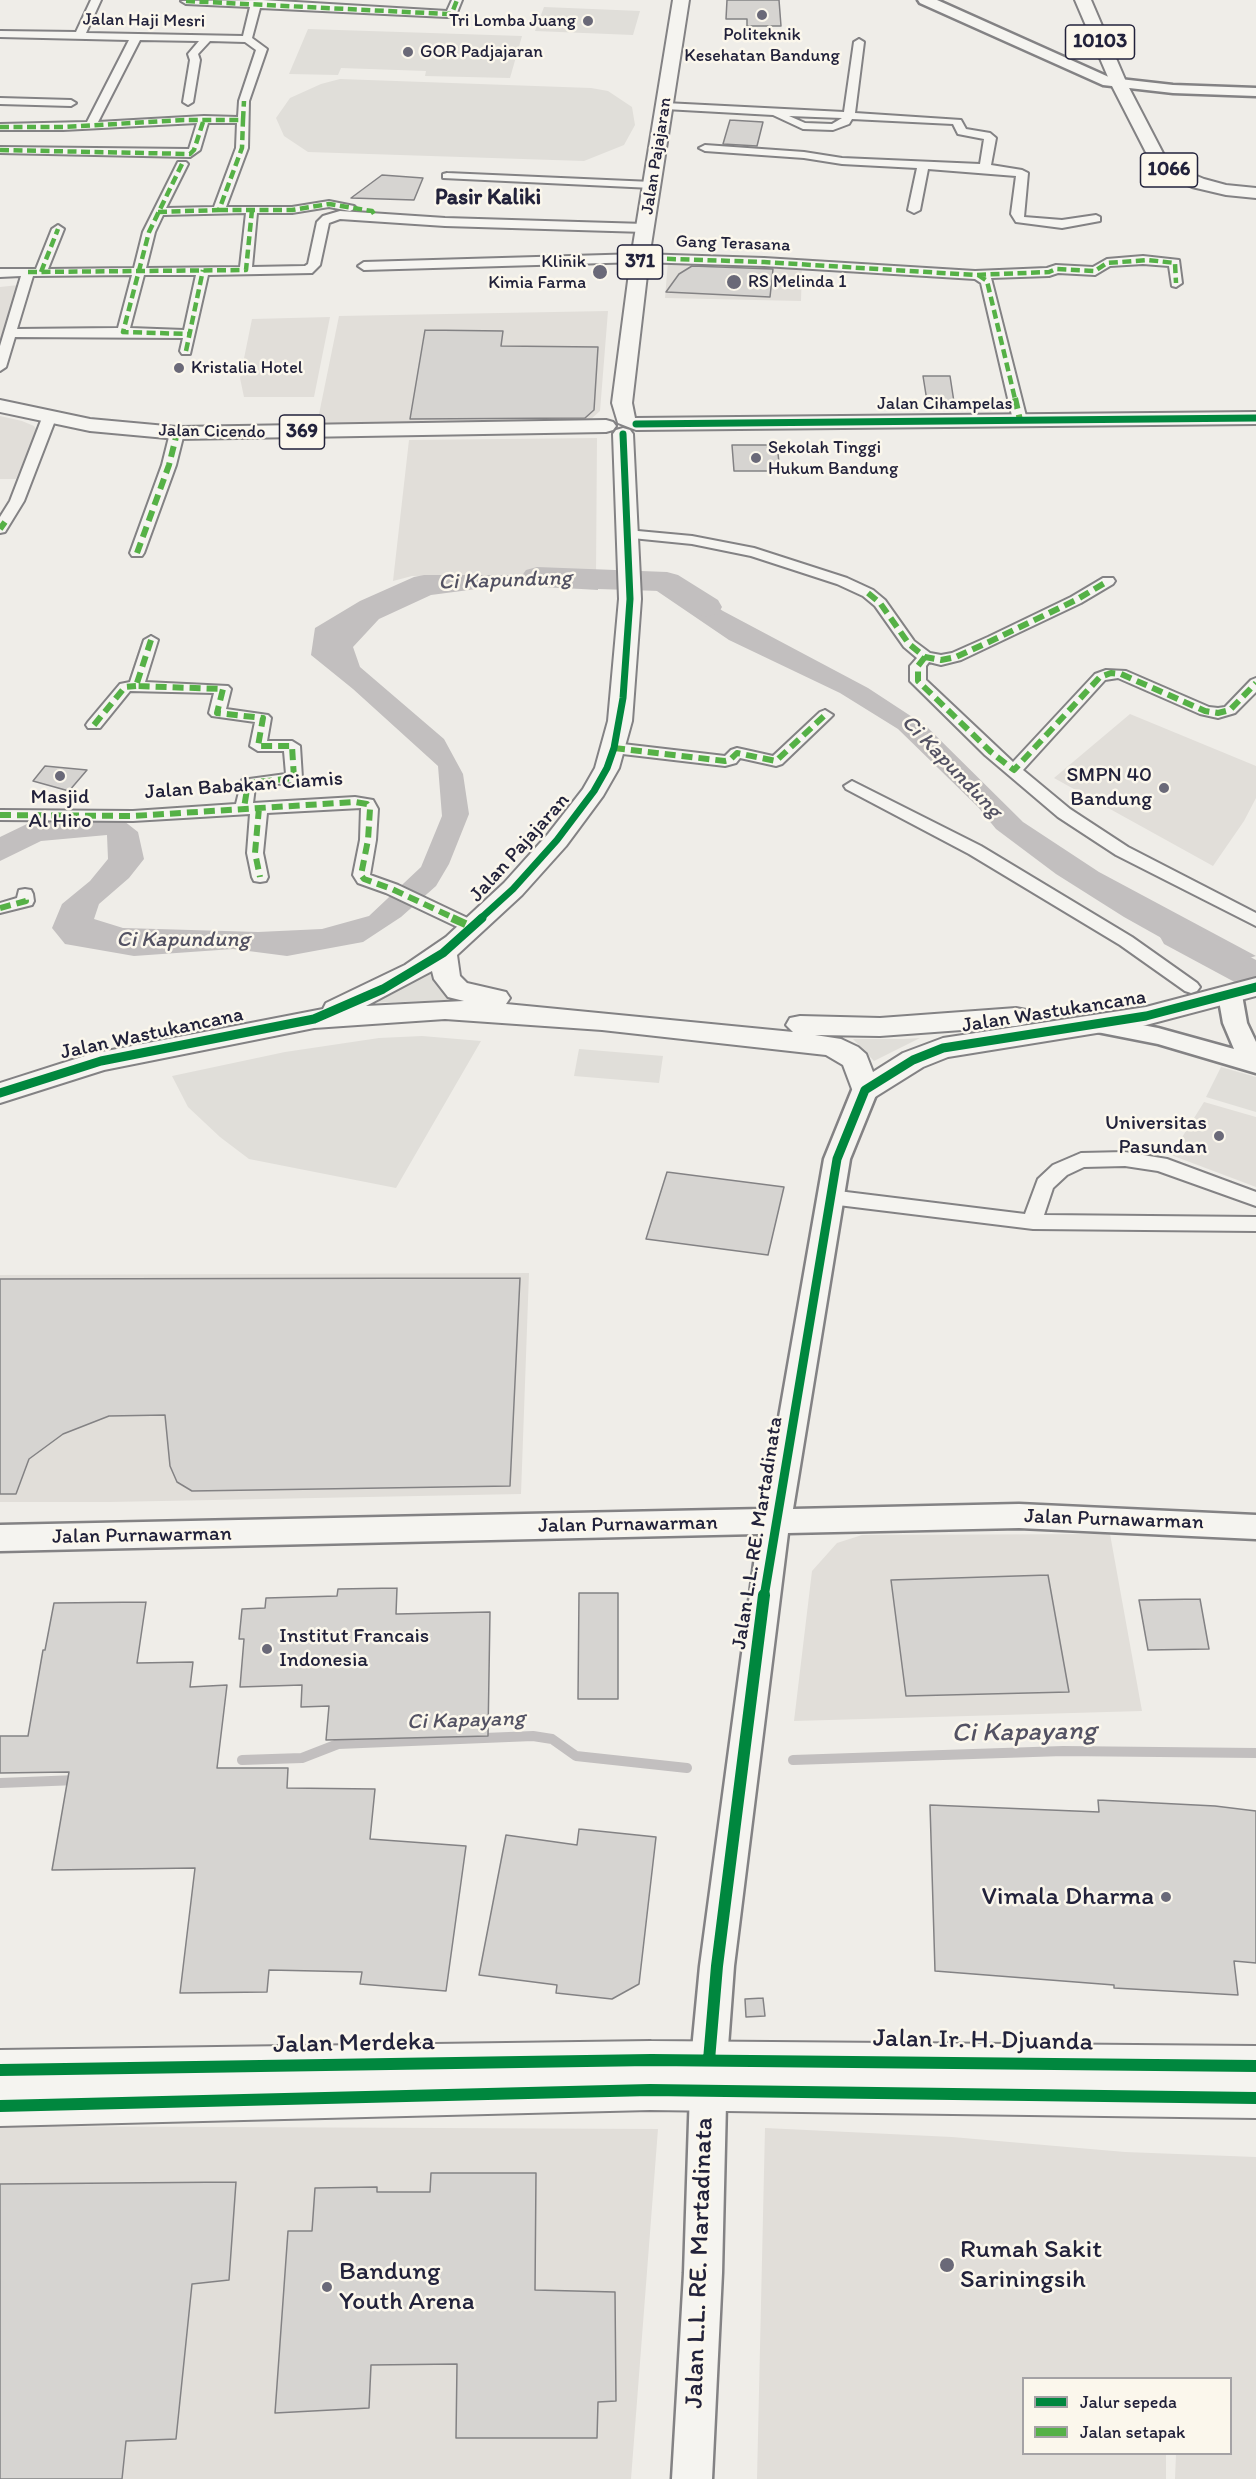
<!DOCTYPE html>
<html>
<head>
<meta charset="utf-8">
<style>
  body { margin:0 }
  #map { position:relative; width:1256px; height:2479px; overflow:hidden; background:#efede8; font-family:Itim,sans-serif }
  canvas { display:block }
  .legend { position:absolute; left:1022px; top:2377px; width:210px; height:78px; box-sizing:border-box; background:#fbf7ec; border:2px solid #a4a2a5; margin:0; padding:8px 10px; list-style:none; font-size:18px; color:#22223b }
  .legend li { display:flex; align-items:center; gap:12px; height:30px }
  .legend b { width:30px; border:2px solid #a4a2a5 }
</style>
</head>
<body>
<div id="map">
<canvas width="1256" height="2479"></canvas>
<ul class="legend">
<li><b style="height:8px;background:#00873e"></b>Jalur sepeda</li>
<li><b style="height:8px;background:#55b146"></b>Jalan setapak</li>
</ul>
</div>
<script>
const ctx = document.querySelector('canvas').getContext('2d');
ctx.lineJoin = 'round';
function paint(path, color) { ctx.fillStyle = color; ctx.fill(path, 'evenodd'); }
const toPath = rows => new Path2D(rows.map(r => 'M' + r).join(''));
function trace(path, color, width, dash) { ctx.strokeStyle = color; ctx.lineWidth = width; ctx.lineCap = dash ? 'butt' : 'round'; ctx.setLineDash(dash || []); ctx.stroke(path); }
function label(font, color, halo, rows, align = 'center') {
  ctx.font = font + ' Itim,sans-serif'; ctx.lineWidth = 5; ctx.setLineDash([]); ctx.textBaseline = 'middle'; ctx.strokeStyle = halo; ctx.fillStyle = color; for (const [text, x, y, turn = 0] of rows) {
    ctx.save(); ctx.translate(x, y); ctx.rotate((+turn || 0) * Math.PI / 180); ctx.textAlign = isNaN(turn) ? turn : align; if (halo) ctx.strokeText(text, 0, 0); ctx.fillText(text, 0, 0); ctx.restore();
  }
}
const built = toPath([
  [668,261,802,266,801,301,665,298],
  [19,285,0,352,0,287],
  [608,311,600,411,590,420,317,424,339,316],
  [330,317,314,397,244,397,240,378,252,319],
  [0,416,22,421,34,426,37,430,16,479,0,479],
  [597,438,596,574,412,576,393,581,409,440],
  [1130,714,1256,766,1256,798,1244,821,1213,866,1054,778],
  [1204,1102,1256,1117,1256,1187,1171,1155],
  [529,1273,521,1494,110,1502,0,1502,0,1275],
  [1110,1534,1142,1711,794,1721,812,1571,837,1543,862,1535],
  [0,2126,658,2129,631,2479,0,2479],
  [765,2128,952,2137,1125,2152,1256,2157,1256,2479,1175,2479,1176,2454,1230,2454,1230,2378,1024,2378,1024,2454,1166,2454,1166,2479,757,2479]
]);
const green = toPath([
  [544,7,640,11,633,35,535,31],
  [308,29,522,36,510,78,425,76,426,71,341,68,338,75,289,74],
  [340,79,591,88,608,91,632,107,635,125,624,145,584,161,308,152,284,136,276,118,290,98,321,84],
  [438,964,463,1000,372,1003],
  [422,1036,481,1041,396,1188,249,1159,220,1137,188,1107,172,1076,285,1052,379,1038],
  [920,1038,874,1061,853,1039,903,1039],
  [579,1049,663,1056,659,1083,574,1076],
  [1221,1067,1256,1077,1256,1112,1206,1097]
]);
const water = toPath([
  [652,574,683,585,723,611,868,688,926,726,1023,822,1099,872,1256,956,1215,968,1124,917,1056,874,996,829,978,807,898,729,840,693,729,640,654,589],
  [424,575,597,575,598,590,531,586,484,588,431,595,379,619,353,647,360,667,444,739,463,774,469,814,449,864,436,886,401,917,363,942,287,956,233,949,134,956,65,944,52,928,62,904,90,881,108,859,107,835,41,841,0,861,0,837,29,823,84,816,124,821,138,832,144,859,129,878,99,904,94,919,123,928,258,932,322,929,369,916,421,867,442,816,438,766,353,689,311,655,315,628,360,601,414,577]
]);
const stream = toPath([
  [242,1760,302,1758,338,1744,533,1736,552,1739,576,1756,687,1768],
  [793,1760,1063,1751,1256,1753],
  [0,1783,77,1780]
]);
const river = toPath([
  [537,567,667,572,678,575,718,600,722,607,718,614,706,617,694,614,660,591,537,587,526,584,521,577,526,570,537,567],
  [1178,922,1192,926,1256,960,1256,990,1242,986,1164,944,1159,935,1164,926,1178,922]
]);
const building = toPath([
  [727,0,779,0,781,26,747,26,747,19,726,19,727,0],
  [730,120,763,122,757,146,723,144,730,120],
  [382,175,423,178,414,200,351,198,382,175],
  [692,266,773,269,770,297,666,292,679,274,692,266],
  [425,330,503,331,501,346,598,347,594,410,585,418,410,419,425,330],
  [923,376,950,376,954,402,927,401,923,376],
  [732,445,777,445,780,471,734,471,732,445],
  [45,766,87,770,69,791,33,781,45,766],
  [667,1172,784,1187,768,1255,646,1239,667,1172],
  [520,1278,510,1486,192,1491,177,1482,170,1466,165,1415,109,1416,63,1434,29,1459,16,1494,0,1494,0,1279,520,1278],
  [1048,1575,1069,1692,906,1696,891,1580,1048,1575],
  [397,1588,396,1614,490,1612,488,1736,326,1740,329,1706,301,1707,302,1685,240,1687,244,1639,239,1639,242,1609,265,1608,266,1598,337,1596,338,1589,397,1588],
  [579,1593,618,1593,618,1699,578,1699,579,1593],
  [1200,1599,1209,1649,1148,1650,1139,1600,1200,1599],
  [146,1602,137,1663,193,1662,190,1687,227,1685,217,1768,288,1768,287,1788,375,1789,370,1839,466,1846,446,1991,360,1984,362,1972,269,1970,267,1992,180,1993,195,1868,52,1870,69,1772,0,1773,0,1736,28,1736,43,1650,45,1650,54,1603,146,1602],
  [1098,1800,1215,1806,1256,1811,1256,1963,1234,1961,1238,1995,1114,1988,1114,1985,935,1971,930,1805,1099,1812,1098,1800],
  [579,1829,656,1837,639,1984,612,1999,556,1993,557,1985,479,1975,506,1835,577,1845,579,1829],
  [763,1998,765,2016,746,2017,745,1999,763,1998],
  [431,2173,536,2173,535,2290,615,2292,616,2401,598,2402,597,2438,456,2438,457,2364,371,2365,369,2408,275,2413,288,2231,312,2231,315,2188,377,2187,377,2192,430,2192,431,2173],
  [236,2182,229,2280,192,2284,176,2439,126,2441,122,2479,0,2479,0,2184,236,2182]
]);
const street = toPath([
  [91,0,101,0,86,33,243,36,250,7,186,4,181,1,262,0,447,11,452,0,462,0,456,15,447,17,260,8,252,38,267,49,249,101,248,148,226,207,292,207,329,201,354,206,356,208,350,211,329,207,292,213,257,213,252,267,305,266,308,264,317,222,323,216,340,211,445,218,645,224,651,228,645,232,445,226,340,219,329,223,320,265,312,273,208,275,190,354,182,354,180,351,183,338,15,337,6,367,0,371,0,346,21,276,0,277,0,269,36,269,52,229,58,225,64,229,48,269,134,268,143,232,178,162,186,162,188,164,166,208,214,207,236,148,237,123,208,123,200,150,190,157,0,153,0,147,189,149,197,123,63,130,0,130,0,124,87,122,129,40,0,37,0,31,76,32,91,0],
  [140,40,199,41,188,54,190,60,183,102,188,105,193,102,200,60,198,54,210,41,245,42,256,50,239,101,238,117,204,116,98,122,140,40],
  [246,213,240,267,146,268,155,232,163,215,246,213],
  [132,275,118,328,17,329,33,276,132,275],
  [144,275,196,275,184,330,130,328,144,275],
  [859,39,864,42,855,113,961,120,966,129,990,133,996,138,991,165,1022,170,1028,173,1024,217,1062,220,1096,215,1100,217,1100,221,1062,228,1016,222,1011,214,1016,176,928,169,920,210,914,213,908,210,917,168,842,164,804,158,705,151,699,148,705,145,804,152,842,158,980,164,984,139,958,134,953,124,852,119,849,124,833,130,803,129,773,115,665,109,660,106,665,103,844,112,854,42,859,39],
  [789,116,842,118,832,124,805,123,789,116],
  [0,98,71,100,76,103,71,106,0,104,0,98],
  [447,173,652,182,658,185,652,188,443,178,443,174,447,173],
  [640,254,764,258,975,271,1047,268,1056,265,1093,267,1107,259,1143,256,1179,260,1182,283,1176,287,1172,286,1169,266,1143,264,1110,266,1095,275,1058,273,1049,276,991,278,1027,420,1020,424,1013,420,981,283,975,279,764,266,640,262,364,270,358,266,364,262,640,254],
  [49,414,56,418,24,501,5,532,0,533,0,517,10,501,42,418,49,414],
  [177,429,184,433,176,465,144,553,142,556,132,556,130,553,162,465,170,433,177,429],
  [627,530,692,536,754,548,847,578,873,590,885,600,914,641,930,653,941,655,952,653,988,637,1071,597,1103,578,1113,578,1115,581,1113,584,1081,603,961,660,941,665,929,662,926,666,926,680,1013,762,1095,674,1106,670,1126,671,1209,707,1218,708,1225,707,1251,680,1256,678,1256,692,1235,713,1218,718,1200,714,1118,678,1105,680,1023,770,1070,809,1128,847,1256,913,1256,926,1116,855,1058,817,985,755,913,684,910,681,910,666,917,658,904,647,875,606,863,596,837,584,751,556,692,544,622,537,620,534,622,531,627,530],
  [151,636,158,640,145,682,228,686,231,689,226,709,268,715,271,718,267,741,292,741,300,746,302,778,300,781,255,787,253,803,355,797,373,800,378,809,376,840,370,875,398,885,478,923,481,927,478,931,466,931,386,893,358,883,353,875,360,840,361,808,267,813,263,853,268,877,266,881,260,882,254,881,252,877,247,853,250,814,133,821,0,820,0,810,133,811,236,804,242,780,286,774,284,751,258,751,250,746,255,722,212,716,209,713,214,693,130,691,100,728,88,728,86,725,88,722,120,684,130,682,144,640,151,636],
  [825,710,833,715,830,718,782,764,776,766,740,758,736,763,725,766,614,753,606,748,614,743,725,756,731,750,737,748,773,756,820,712,825,710],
  [852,781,981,846,1132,937,1197,983,1200,987,1197,991,1191,993,1185,991,1120,945,969,854,846,789,844,786,852,781],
  [25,889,31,890,33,894,34,901,32,905,0,913,0,903,17,898,19,890,25,889],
  [1125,1152,1167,1159,1256,1192,1256,1206,1158,1171,1125,1166,1084,1167,1067,1175,1053,1188,1044,1215,1256,1217,1256,1231,1033,1229,830,1204,823,1202,820,1197,823,1192,830,1190,1025,1214,1038,1179,1053,1165,1081,1153,1125,1152]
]);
const secondary = toPath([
  [918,0,937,0,1111,78,1173,85,1256,88,1256,96,1173,93,1103,85,920,3,918,0],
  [1230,987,1239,989,1242,995,1247,1023,1256,1042,1256,1073,1158,1044,1092,1031,1089,1025,1092,1019,1101,1017,1158,1028,1234,1049,1223,1023,1218,995,1221,989,1230,987],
  [865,1081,874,1084,878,1090,850,1159,793,1509,1019,1504,1256,1515,1256,1539,1019,1528,788,1533,734,1966,727,2060,722,2273,712,2479,672,2479,684,2273,691,2060,700,1966,758,1534,0,1551,0,1525,763,1509,824,1159,852,1090,856,1084,865,1081]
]);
const primary = toPath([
  [673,0,689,0,649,258,632,403,635,418,1256,412,1256,424,636,430,618,423,612,403,631,258,673,0],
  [1075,0,1091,0,1127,84,1166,159,1180,169,1204,179,1226,185,1256,188,1256,198,1226,195,1192,187,1168,177,1153,166,1111,84,1075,0],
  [0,400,90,419,177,427,606,420,613,422,616,426,613,430,606,432,177,439,90,431,0,412,0,400],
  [623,428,630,430,633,434,641,599,632,721,619,768,603,796,566,846,522,895,457,955,460,976,467,983,506,992,510,998,506,1004,793,1032,786,1025,790,1018,800,1016,880,1018,1016,1008,1026,1010,1030,1017,1026,1024,1016,1026,880,1036,815,1035,841,1039,858,1047,866,1054,873,1072,903,1053,943,1038,1146,1007,1256,978,1256,996,1146,1025,948,1057,923,1067,875,1097,865,1100,855,1097,843,1065,826,1055,602,1030,445,1019,314,1028,104,1070,0,1103,0,1083,91,1054,323,1009,326,1003,405,965,446,937,504,883,548,834,583,789,595,768,608,721,619,599,613,434,616,430,623,428],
  [432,971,434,979,448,997,464,1001,366,1006,432,971],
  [651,2041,1256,2046,1256,2118,650,2110,0,2126,0,2050,651,2041]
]);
const quietFar2 = toPath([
  [186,1,447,14,452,13,457,0],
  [0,127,63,127,184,120,243,120,244,101],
  [0,150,190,154,194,150,204,119],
  [182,164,149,232,123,332,189,334],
  [219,210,292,210,329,204,372,211,376,217],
  [158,212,219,210,242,148,243,120],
  [640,258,764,262,975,275,1049,272,1056,269,1095,271,1107,263,1148,260,1175,263,1176,283],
  [28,272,246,270,252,210],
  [41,272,58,229],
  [978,275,987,281,1015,399],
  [186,351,203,270]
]);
const quietFar1 = toPath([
  [1015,398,1020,420],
  [0,529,5,522],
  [137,553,169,465,177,433],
  [868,593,880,603,909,644,925,657,941,660,956,657,993,640,1076,600,1108,581],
  [151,640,136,686,223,689,217,713,263,718,258,746,292,746,294,778,248,783,244,808],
  [925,657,918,666,918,681,991,752,1014,770,1100,677,1111,673,1121,674,1205,711,1218,713,1230,710,1256,683],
  [94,725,125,687,136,686],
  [614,748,725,761,730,760,737,753,776,761,825,715],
  [259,808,255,853,260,877],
  [0,815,133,816,355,802,367,804,370,809,368,840,361,875,364,879,392,889,456,919],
  [0,908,26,901,25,894]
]);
const quiet = toPath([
  [452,918,472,927]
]);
const cyclewayFar2 = toPath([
  [636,424,1256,418],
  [480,919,513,889,557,840,594,791,607,768,614,748,623,698,630,599,623,434]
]);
const cyclewayFar1 = toPath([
  [0,1093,101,1061,314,1019,383,989,443,953,482,918],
  [764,1597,837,1159,865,1090,913,1060,943,1048,1146,1016,1256,987]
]);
const cycleway = toPath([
  [709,2060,717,1966,764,1595],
  [0,2070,651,2060,1256,2066],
  [0,2106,650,2090,1256,2098]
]);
const markers = [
  [762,15,6,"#6a6978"],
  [588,21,6,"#6a6978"],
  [408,52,6,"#6a6978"],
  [600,272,8,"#6a6978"],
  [734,282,8,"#6a6978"],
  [179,368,6,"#6a6978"],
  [756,458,6,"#6a6978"],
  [60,776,6,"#6a6978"],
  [1164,788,6,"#6a6978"],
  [1219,1136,6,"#6a6978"],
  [267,1649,6,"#6a6978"],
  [1166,1897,6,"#6a6978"],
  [947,2265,8,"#6a6978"],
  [327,2287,6,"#6a6978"]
];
const farStreetnames = [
  ["Jalan Haji Mesri",144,21,1],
  ["Jalan Pajajaran",657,156,-81],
  ["Gang Terasana",733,244,2],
  ["Jalan Cihampelas",945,404],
  ["Jalan Cicendo",212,432,1]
];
const farPoinames = [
  ["Tri Lomba Juang",576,21,"right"],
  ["Politeknik",762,35,"center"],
  ["Kesehatan Bandung",762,56,"center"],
  ["GOR Padjajaran",420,52],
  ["Klinik",586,262,"right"],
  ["Kimia Farma",586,283,"right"],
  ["RS Melinda 1",748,282],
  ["Kristalia Hotel",191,368],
  ["Sekolah Tinggi",768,448],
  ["Hukum Bandung",768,469]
];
const shields = [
  [1100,42,69],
  [1169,170,57],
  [640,262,45],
  [302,432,45]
];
const shieldNames = [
  ["10103",1100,42],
  ["1066",1169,170],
  ["371",640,262],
  ["369",302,432]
];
const poiNames = [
  ["SMPN 40",1152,776],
  ["Bandung",1152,800],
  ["Masjid",60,798,"center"],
  ["Al Hiro",60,822,"center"],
  ["Universitas",1207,1124],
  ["Pasundan",1207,1148],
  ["Institut Francais",279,1637,"left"],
  ["Indonesia",279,1661,"left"]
];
const streetNames = [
  ["Jalan Babakan Ciamis",244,786,-4],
  ["Jalan Pajajaran",520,848,-48],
  ["Jalan Wastukancana",1054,1012,-9],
  ["Jalan Wastukancana",152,1034,-12],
  ["Jalan Purnawarman",1114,1520,2],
  ["Jalan Purnawarman",628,1525,-1],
  ["Jalan L.L. RE. Martadinata",758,1533,-81],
  ["Jalan Purnawarman",142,1536,-1]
];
const farDistrictnames = [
  ["Pasir Kaliki",488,198]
];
const waterNames = [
  ["Ci Kapundung",505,581,-2],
  ["Ci Kapundung",951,767,46],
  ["Ci Kapundung",183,940],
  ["Ci Kapayang",466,1721,-2]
];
const nearPoinames = [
  ["Vimala Dharma",1154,1897,"right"],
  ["Rumah Sakit",960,2250],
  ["Sariningsih",960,2280],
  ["Bandung",339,2272],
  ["Youth Arena",339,2302]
];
const nearStreetnames = [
  ["Jalan Ir. H. Djuanda",983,2041,1],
  ["Jalan Merdeka",354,2044,-1],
  ["Jalan L.L. RE. Martadinata",700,2263,-88]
];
const nearWaternames = [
  ["Ci Kapayang",1024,1733,-1]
];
paint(built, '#e1ded9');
paint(green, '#e0ded9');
paint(water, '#c2bfbf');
trace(stream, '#c2bfbf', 10);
paint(river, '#c2bfbf');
paint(building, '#d6d4d1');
trace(building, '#838284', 1.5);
trace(street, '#838284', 4);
trace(secondary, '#838284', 5);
trace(primary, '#838284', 4);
paint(street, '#f5f4f0');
paint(secondary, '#f5f4f0');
paint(primary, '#f5f4f0');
trace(quietFar2, '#55b146', 4.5, [9, 4.5]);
trace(quietFar1, '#55b146', 6, [11, 6]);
trace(quiet, '#55b146', 8, [15, 8]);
trace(cyclewayFar2, '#00873e', 7);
trace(cyclewayFar1, '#00873e', 9);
trace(cycleway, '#00873e', 12);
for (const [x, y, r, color] of markers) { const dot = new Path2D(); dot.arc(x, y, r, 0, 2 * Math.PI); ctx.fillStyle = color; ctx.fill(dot); trace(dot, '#fbf7ec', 2); }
label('18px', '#22223b', '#fbf7ec', farStreetnames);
label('18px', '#22223b', '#fbf7ec', farPoinames, 'left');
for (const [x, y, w] of shields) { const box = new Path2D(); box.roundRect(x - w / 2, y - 17, w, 34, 4.5); ctx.fillStyle = '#fbf7ec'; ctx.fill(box); trace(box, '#22223b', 1.5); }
label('bold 20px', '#22223b', null, shieldNames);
label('21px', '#22223b', '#fbf7ec', poiNames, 'right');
label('21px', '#22223b', '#fbf7ec', streetNames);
label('bold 22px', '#22223b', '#fbf7ec', farDistrictnames);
label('italic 22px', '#535263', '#fbf7ec', waterNames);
label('26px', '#22223b', '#fbf7ec', nearPoinames, 'left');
label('26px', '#22223b', '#fbf7ec', nearStreetnames);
label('italic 27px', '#535263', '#fbf7ec', nearWaternames);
</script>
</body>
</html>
